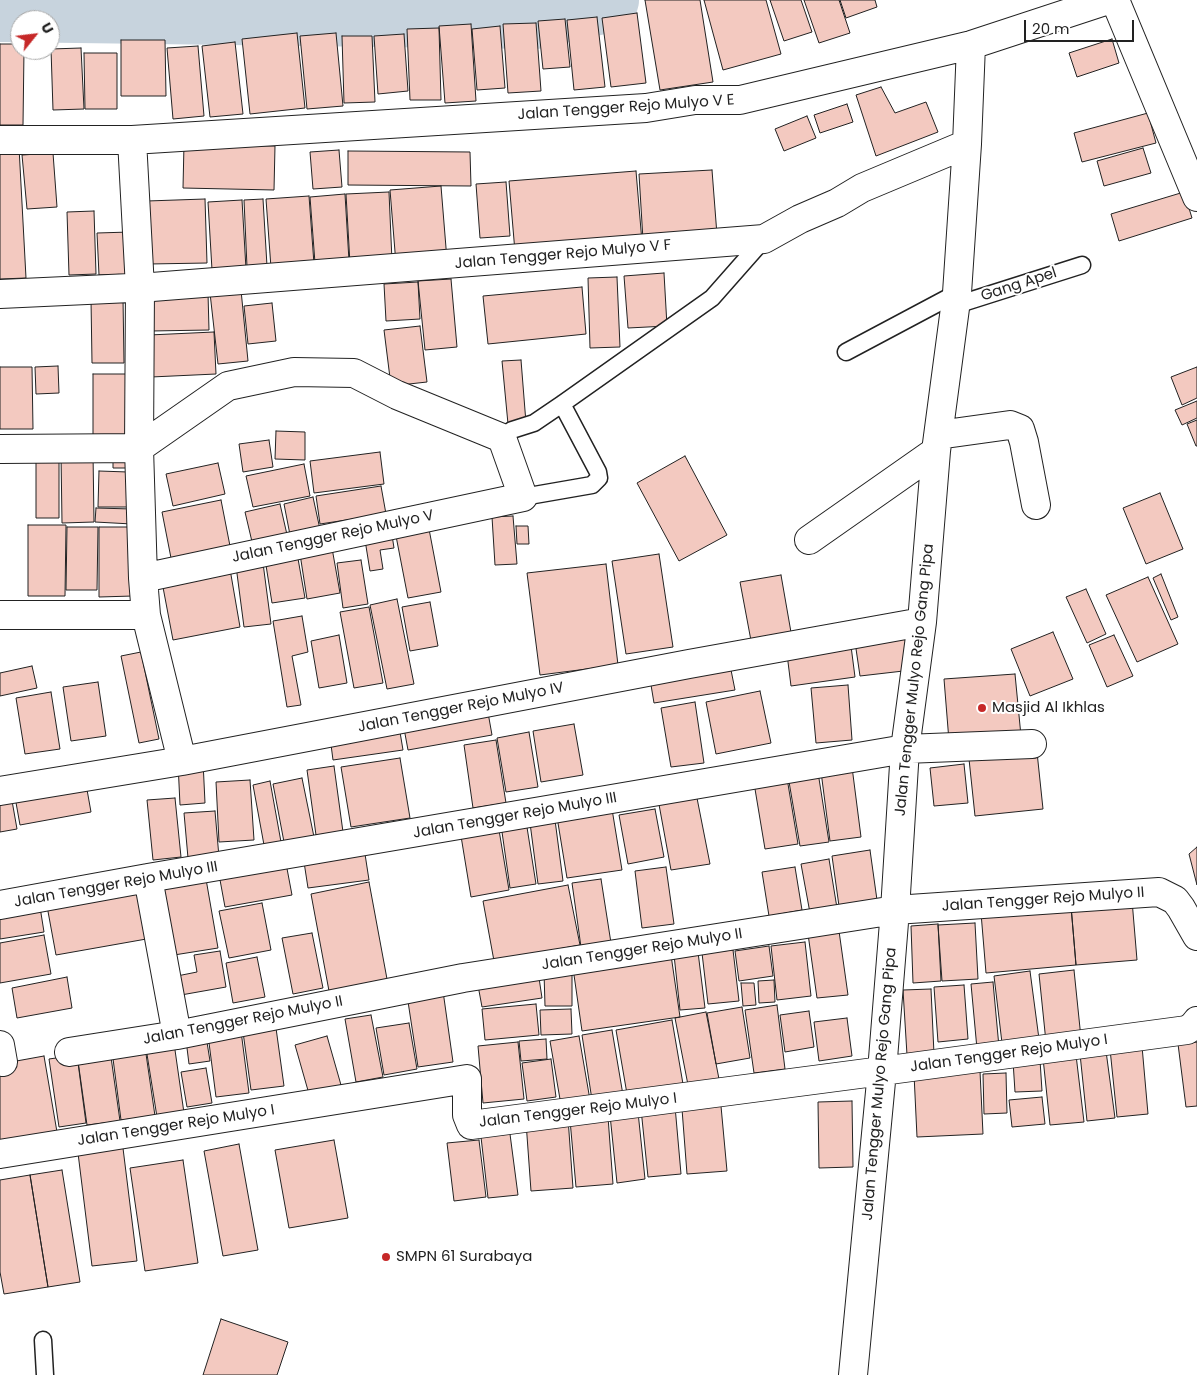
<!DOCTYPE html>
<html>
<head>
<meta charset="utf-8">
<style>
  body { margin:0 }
  #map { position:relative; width:1197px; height:1375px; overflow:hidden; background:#fff; font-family:Poppins,sans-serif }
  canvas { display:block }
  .north { position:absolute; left:10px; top:10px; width:50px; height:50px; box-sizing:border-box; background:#fff; border:1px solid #a7a7a7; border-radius:50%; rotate:61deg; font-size:14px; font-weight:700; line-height:20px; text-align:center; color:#222 }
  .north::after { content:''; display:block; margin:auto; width:18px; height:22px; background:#c62828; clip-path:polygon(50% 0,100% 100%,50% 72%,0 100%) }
  .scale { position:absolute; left:1024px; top:20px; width:110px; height:22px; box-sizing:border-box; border:2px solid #222; border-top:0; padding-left:6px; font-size:15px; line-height:18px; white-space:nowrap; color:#222; -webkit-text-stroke:4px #fff; paint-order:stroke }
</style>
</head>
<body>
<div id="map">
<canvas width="1197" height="1375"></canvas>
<div class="north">U</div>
<div class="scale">20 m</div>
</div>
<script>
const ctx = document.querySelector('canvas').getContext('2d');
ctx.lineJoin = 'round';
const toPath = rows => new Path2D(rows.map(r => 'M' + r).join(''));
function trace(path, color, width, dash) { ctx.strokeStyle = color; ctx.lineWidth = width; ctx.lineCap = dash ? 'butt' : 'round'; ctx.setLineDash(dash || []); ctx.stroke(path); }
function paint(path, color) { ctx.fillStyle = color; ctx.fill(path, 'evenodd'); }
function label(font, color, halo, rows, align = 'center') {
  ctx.font = font + ' Poppins,sans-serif'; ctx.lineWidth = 4; ctx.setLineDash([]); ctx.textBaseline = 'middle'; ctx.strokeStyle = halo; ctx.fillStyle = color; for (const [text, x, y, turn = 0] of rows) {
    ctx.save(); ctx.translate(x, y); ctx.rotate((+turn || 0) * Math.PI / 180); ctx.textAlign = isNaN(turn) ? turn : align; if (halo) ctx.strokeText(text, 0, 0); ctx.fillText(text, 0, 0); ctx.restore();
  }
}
const river = toPath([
  [0,9,535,16,606,0]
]);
const building = toPath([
  [645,0,700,0,713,82,660,90,645,0],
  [704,0,766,0,781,54,723,70,704,0],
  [770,0,801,0,812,32,784,41,770,0],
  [804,0,839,0,850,33,819,43,804,0],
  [840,0,875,0,877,7,846,18,840,0],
  [637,13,646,83,611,87,602,18,637,13],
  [597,17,605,87,574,90,567,20,597,17],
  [565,19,570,67,543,69,538,21,565,19],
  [536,23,541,91,508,93,503,24,536,23],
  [471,24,476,101,445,103,439,26,471,24],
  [500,26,505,88,477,90,472,29,500,26],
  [439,28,441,100,410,100,407,29,439,28],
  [297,33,305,108,250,114,242,39,297,33],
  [336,33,343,106,307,109,300,36,336,33],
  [404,34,408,91,378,94,374,36,404,34],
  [342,36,372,36,375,102,344,103,342,36],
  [1112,39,1119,63,1077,77,1069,53,1112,39],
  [121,40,165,40,166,96,121,96,121,40],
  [235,42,243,114,210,117,202,46,235,42],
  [0,44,20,44,20,50,24,50,23,125,0,125,0,44],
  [198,46,204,116,173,119,167,48,198,46],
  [81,48,84,109,53,110,51,49,81,48],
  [84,53,117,53,117,109,85,109,84,53],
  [881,87,895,113,926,102,938,132,876,156,856,95,881,87],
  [847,104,853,122,820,133,814,115,847,104],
  [1148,113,1156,143,1082,162,1074,133,1148,113],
  [807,116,816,138,784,151,775,129,807,116],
  [184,144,275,146,274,190,183,188,184,144],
  [19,147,26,278,0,279,0,148,19,147],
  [1143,148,1151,173,1104,186,1097,161,1143,148],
  [339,150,342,187,313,189,310,152,339,150],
  [348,151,470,152,471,186,348,185,348,151],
  [53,153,57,207,27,209,22,155,53,153],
  [712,170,717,235,643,240,639,174,712,170],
  [636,171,642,242,515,252,509,181,636,171],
  [506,182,510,236,480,238,476,184,506,182],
  [441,186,447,260,396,264,390,190,441,186],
  [389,192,392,261,350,264,346,194,389,192],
  [1184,192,1192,218,1119,241,1111,214,1184,192],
  [345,194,349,261,315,263,310,197,345,194],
  [309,196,314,264,271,268,266,199,309,196],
  [205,199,207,263,149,264,147,201,205,199],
  [263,199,267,266,247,267,244,200,263,199],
  [242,200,246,269,212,270,208,202,242,200],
  [94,211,96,274,69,275,67,212,94,211],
  [130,232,132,274,99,275,97,233,130,232],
  [664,273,667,326,628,328,624,276,664,273],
  [617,277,620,347,590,348,588,278,617,277],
  [451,279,457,347,425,350,418,281,451,279],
  [418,282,420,319,386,321,384,284,418,282],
  [582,287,586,334,488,344,483,296,582,287],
  [241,290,248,361,218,364,210,293,241,290],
  [208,293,209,330,151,331,150,294,208,293],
  [91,299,123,299,124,363,92,363,91,299],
  [272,303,276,341,248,344,244,306,272,303],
  [420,326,427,382,391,386,384,330,420,326],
  [214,332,216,374,151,377,149,335,214,332],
  [521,360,526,423,508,424,502,361,521,360],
  [58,366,59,393,36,394,35,367,58,366],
  [0,367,32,367,33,429,0,429,0,367],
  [1197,367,1197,398,1182,405,1171,377,1197,367],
  [93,374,133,374,134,440,93,440,93,374],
  [1197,401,1197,418,1182,425,1175,410,1197,401],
  [1197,420,1197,446,1196,446,1187,424,1197,420],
  [276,431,305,432,305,460,275,459,276,431],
  [269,440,273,467,243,472,239,444,269,440],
  [380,452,384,484,314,493,310,461,380,452],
  [36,453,59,453,59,518,36,518,36,453],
  [61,453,93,453,94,522,62,523,61,453],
  [113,454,129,454,129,468,113,468,113,454],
  [685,456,727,535,679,561,637,483,685,456],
  [218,463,225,494,173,506,166,474,218,463],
  [304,464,310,496,253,507,246,476,304,464],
  [99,471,128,472,128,507,98,507,99,471],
  [381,486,386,514,320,524,316,496,381,486],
  [1160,493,1183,549,1146,564,1123,508,1160,493],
  [313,497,321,534,291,540,284,504,313,497],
  [221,500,230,546,171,558,162,512,221,500],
  [280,504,288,539,253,546,245,512,280,504],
  [96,508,132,509,132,524,95,522,96,508],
  [513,516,517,564,495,565,492,517,513,516],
  [28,525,66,525,65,596,28,596,28,525],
  [516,526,528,526,529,544,517,544,516,526],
  [67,527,98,527,97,590,66,590,67,527],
  [99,527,132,527,133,596,99,597,99,527],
  [429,529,441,592,408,598,396,536,429,529],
  [392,535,394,548,380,550,383,569,370,571,365,540,392,535],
  [332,548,340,593,307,599,300,554,332,548],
  [297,553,305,598,272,603,265,559,297,553],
  [659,554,673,647,626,654,612,561,659,554],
  [361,560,368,604,343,608,337,563,361,560],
  [263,563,271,624,244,627,236,566,263,563],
  [606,564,618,665,540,675,527,573,606,564],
  [230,569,240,627,173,640,162,582,230,569],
  [1161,574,1178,617,1171,620,1153,578,1161,574],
  [781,575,792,638,752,646,740,582,781,575],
  [1148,577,1178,644,1137,662,1106,595,1148,577],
  [1086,589,1106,634,1087,643,1066,597,1086,589],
  [397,599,414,684,387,689,370,605,397,599],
  [430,602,438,646,410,651,402,607,430,602],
  [369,607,383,683,354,688,340,612,369,607],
  [302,616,308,652,292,656,301,705,287,707,273,621,302,616],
  [1053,632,1073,679,1030,696,1011,649,1053,632],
  [339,635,347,683,319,688,311,641,339,635],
  [907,635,912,670,860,676,855,642,907,635],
  [1114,635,1133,676,1107,687,1089,645,1114,635],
  [851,646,855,677,791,686,787,654,851,646],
  [141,652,159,739,139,743,121,656,141,652],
  [730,665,735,690,654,703,650,679,730,665],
  [32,666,37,688,0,696,0,673,32,666],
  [1015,674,1021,736,949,741,944,679,1015,674],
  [98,682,106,736,71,741,63,687,98,682],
  [848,685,852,740,816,743,811,688,848,685],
  [760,691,771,743,716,754,706,702,760,691],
  [51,692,60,749,25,754,16,698,51,692],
  [695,702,704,763,671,767,661,708,695,702],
  [487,707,492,735,408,750,403,723,487,707],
  [574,724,583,775,541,782,533,731,574,724],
  [399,726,403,750,333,760,330,737,399,726],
  [529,732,538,787,506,792,497,738,529,732],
  [496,740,506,803,473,808,464,745,496,740],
  [1037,752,1043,809,975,816,969,759,1037,752],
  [400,758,410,818,351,827,341,767,400,758],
  [851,759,861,837,830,841,820,764,851,759],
  [203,761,205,803,180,805,178,763,203,761],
  [964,764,968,803,934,806,930,768,964,764],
  [334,766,343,832,316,835,307,770,334,766],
  [817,766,829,842,800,846,787,770,817,766],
  [786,772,798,844,765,849,753,777,786,772],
  [302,778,314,837,284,842,273,784,302,778],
  [250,780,254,840,219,842,216,782,250,780],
  [270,781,281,842,264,845,253,785,270,781],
  [86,784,91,812,20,825,15,797,86,784],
  [696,793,710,864,671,870,658,799,696,793],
  [11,795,17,829,0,832,0,797,11,795],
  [175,798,181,857,153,860,147,800,175,798],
  [612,809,622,870,567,878,557,817,612,809],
  [655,809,664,857,628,864,619,815,655,809],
  [215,811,219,857,188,858,184,813,215,811],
  [555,820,563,881,538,884,530,823,555,820],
  [526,821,536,884,510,888,501,825,526,821],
  [498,824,509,890,471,897,460,830,498,824],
  [1197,847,1197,885,1189,854,1197,847],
  [870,850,877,900,839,906,832,856,870,850],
  [365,854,369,880,308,888,304,862,365,854],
  [285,858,292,895,225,907,218,869,285,858],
  [829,859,837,908,810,913,801,864,829,859],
  [666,867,674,924,642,928,635,871,666,867],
  [795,867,802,910,769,916,762,872,795,867],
  [206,879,218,948,174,955,162,887,206,879],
  [601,879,611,943,581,947,572,883,601,879],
  [369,882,387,979,329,991,311,894,369,882],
  [568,885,580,945,494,961,483,901,568,885],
  [143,888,152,938,56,955,47,906,143,888],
  [1132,900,1137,960,1076,965,1071,906,1132,900],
  [262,903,271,950,229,958,219,911,262,903],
  [1071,906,1076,965,986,973,981,913,1071,906],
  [40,907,44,932,0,939,0,914,40,907],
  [975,923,978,979,942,981,938,925,975,923],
  [938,924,941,981,913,983,911,926,938,924],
  [839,931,848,995,817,998,808,934,839,931],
  [312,933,323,988,293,994,282,938,312,933],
  [44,935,51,974,0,983,0,943,44,935],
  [805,942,811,996,777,1000,771,946,805,942],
  [769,946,773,976,739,981,735,951,769,946],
  [733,950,739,1001,708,1004,702,953,733,950],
  [220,951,226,987,181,995,177,976,197,972,194,955,220,951],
  [698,952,705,1008,680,1010,674,955,698,952],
  [671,955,680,1017,582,1031,573,968,671,955],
  [257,957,265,997,233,1003,226,963,257,957],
  [1074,970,1081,1038,1046,1042,1039,974,1074,970],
  [538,971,542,998,482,1007,477,980,538,971],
  [1030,971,1039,1039,1002,1043,994,976,1030,971],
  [544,972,572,972,572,1006,545,1006,544,972],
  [67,977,72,1008,17,1018,12,988,67,977],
  [774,980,775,1002,759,1003,758,981,774,980],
  [993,982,999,1047,977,1049,971,984,993,982],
  [741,983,754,983,756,1005,743,1006,741,983],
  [964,985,968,1039,938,1042,934,987,964,985],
  [931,989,934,1054,907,1055,903,990,931,989],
  [443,991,453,1062,418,1067,407,995,443,991],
  [536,1004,539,1035,485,1040,482,1009,536,1004],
  [777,1005,785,1069,754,1073,745,1010,777,1005],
  [742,1007,750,1058,716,1064,707,1013,742,1007],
  [571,1009,572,1034,541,1035,540,1010,571,1009],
  [809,1011,814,1047,785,1052,780,1015,809,1011],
  [706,1012,719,1079,688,1085,675,1018,706,1012],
  [371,1015,383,1077,356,1082,345,1019,371,1015],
  [847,1018,852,1056,819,1061,814,1022,847,1018],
  [672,1020,683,1084,627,1094,616,1030,672,1020],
  [409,1023,417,1069,384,1075,376,1028,409,1023],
  [276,1028,284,1086,251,1090,243,1032,276,1028],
  [612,1030,623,1095,592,1100,582,1035,612,1030],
  [241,1031,249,1093,216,1097,208,1035,241,1031],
  [206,1036,210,1061,189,1064,186,1040,206,1036],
  [327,1036,341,1085,309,1094,295,1045,327,1036],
  [579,1036,590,1100,561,1105,550,1041,579,1036],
  [546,1039,547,1059,521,1061,519,1041,546,1039],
  [518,1042,524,1099,483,1103,478,1046,518,1042],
  [1197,1042,1197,1106,1186,1107,1178,1044,1197,1042],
  [174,1043,184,1113,157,1117,146,1048,174,1043],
  [1142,1046,1148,1114,1117,1117,1110,1049,1142,1046],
  [145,1047,155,1116,121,1120,112,1051,145,1047],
  [110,1050,120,1121,87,1125,77,1054,110,1050],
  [1106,1051,1115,1118,1087,1121,1080,1054,1106,1051],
  [77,1055,86,1123,59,1127,49,1059,77,1055],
  [1076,1055,1084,1122,1050,1125,1043,1058,1076,1055],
  [44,1056,57,1132,0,1142,0,1064,44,1056],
  [551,1059,556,1097,527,1101,522,1063,551,1059],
  [1040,1060,1042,1091,1015,1092,1013,1061,1040,1060],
  [206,1068,212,1103,187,1107,181,1072,206,1068],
  [980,1071,983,1134,917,1137,914,1074,980,1071],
  [1006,1073,1007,1113,984,1114,983,1074,1006,1073],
  [1042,1097,1045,1124,1012,1127,1009,1100,1042,1097],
  [852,1101,853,1167,819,1168,818,1102,852,1101],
  [675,1106,681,1174,648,1177,641,1109,675,1106],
  [721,1106,727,1171,687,1174,682,1109,721,1106],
  [638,1112,645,1179,617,1183,610,1115,638,1112],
  [608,1117,613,1184,576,1187,570,1120,608,1117],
  [568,1118,573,1188,531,1191,526,1122,568,1118],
  [510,1134,518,1195,488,1198,481,1137,510,1134],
  [122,1140,137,1261,92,1266,77,1145,122,1140],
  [334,1140,348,1218,289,1228,275,1150,334,1140],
  [479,1140,486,1197,454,1201,447,1143,479,1140],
  [239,1144,258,1250,223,1256,204,1151,239,1144],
  [183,1160,198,1263,145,1271,130,1168,183,1160],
  [62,1170,80,1282,48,1287,30,1175,62,1170],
  [30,1175,48,1287,4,1294,0,1272,0,1180,30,1175],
  [221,1319,288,1342,277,1375,203,1375,221,1319]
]);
const service = toPath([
  [956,305,1082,265],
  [846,352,957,293],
  [502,438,512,430,534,423,562,404,712,298,764,239],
  [523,497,592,485,599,478,598,472,562,404],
  [43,1340,45,1375]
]);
const minor = toPath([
  [1115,0,1197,197],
  [0,140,132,140,646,108,695,100,740,100,971,45,1108,0],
  [132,140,140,288,139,448,143,578,146,615,182,761],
  [0,294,152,287,764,239,800,219,837,203,862,188,967,144],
  [938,435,1010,425,1020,429,1024,442,1036,505],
  [0,449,139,448,228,386,294,372,354,373,397,395,502,438,523,497,143,578],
  [809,540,936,451],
  [0,615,146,615],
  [0,791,182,761,689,664,922,622],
  [148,878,177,1035],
  [0,905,148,878,905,749,1032,744],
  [0,1045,3,1062],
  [69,1052,177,1035,463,978,895,910,1159,892,1175,900,1181,908,1197,936],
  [0,1154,467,1079,467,1115,471,1125,882,1071,1187,1030,1193,1026,1197,1021],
  [853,1375,882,1071,895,910,905,749,922,622,936,451,957,293,967,144,971,45]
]);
const markers = [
  [982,708,5,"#c62828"],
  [386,1257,5,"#c62828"]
];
const streetNames = [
  ["Jalan Tengger Rejo Mulyo V E",626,108,-4],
  ["Jalan Tengger Rejo Mulyo V F",563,255,-5],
  ["Gang Apel",1019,285,-18],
  ["Jalan Tengger Rejo Mulyo V",333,537,-12],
  ["Jalan Tengger Mulyo Rejo Gang Pipa",915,680,-84],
  ["Jalan Tengger Rejo Mulyo IV",461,708,-11],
  ["Jalan Tengger Rejo Mulyo III",515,816,-10],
  ["Jalan Tengger Rejo Mulyo III",116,885,-10],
  ["Jalan Tengger Rejo Mulyo II",1043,900,-4],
  ["Jalan Tengger Rejo Mulyo II",642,950,-9],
  ["Jalan Tengger Rejo Mulyo II",243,1021,-11],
  ["Jalan Tengger Rejo Mulyo I",1009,1054,-8],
  ["Jalan Tengger Mulyo Rejo Gang Pipa",880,1084,-85],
  ["Jalan Tengger Rejo Mulyo I",578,1111,-7],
  ["Jalan Tengger Rejo Mulyo I",176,1126,-9]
];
const poiNames = [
  ["Masjid Al Ikhlas",992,708],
  ["SMPN 61 Surabaya",396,1257]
];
trace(river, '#c7d3dd', 66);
paint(building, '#f3c9c0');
trace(building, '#222', 1);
trace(service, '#222', 19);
trace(minor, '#222', 30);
trace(service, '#fff', 16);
trace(minor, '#fff', 28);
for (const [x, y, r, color] of markers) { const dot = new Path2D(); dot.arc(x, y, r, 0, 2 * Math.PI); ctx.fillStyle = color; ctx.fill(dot); trace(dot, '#fff', 2); }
label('15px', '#222', '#fff', streetNames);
label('15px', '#222', '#fff', poiNames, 'left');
</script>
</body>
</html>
